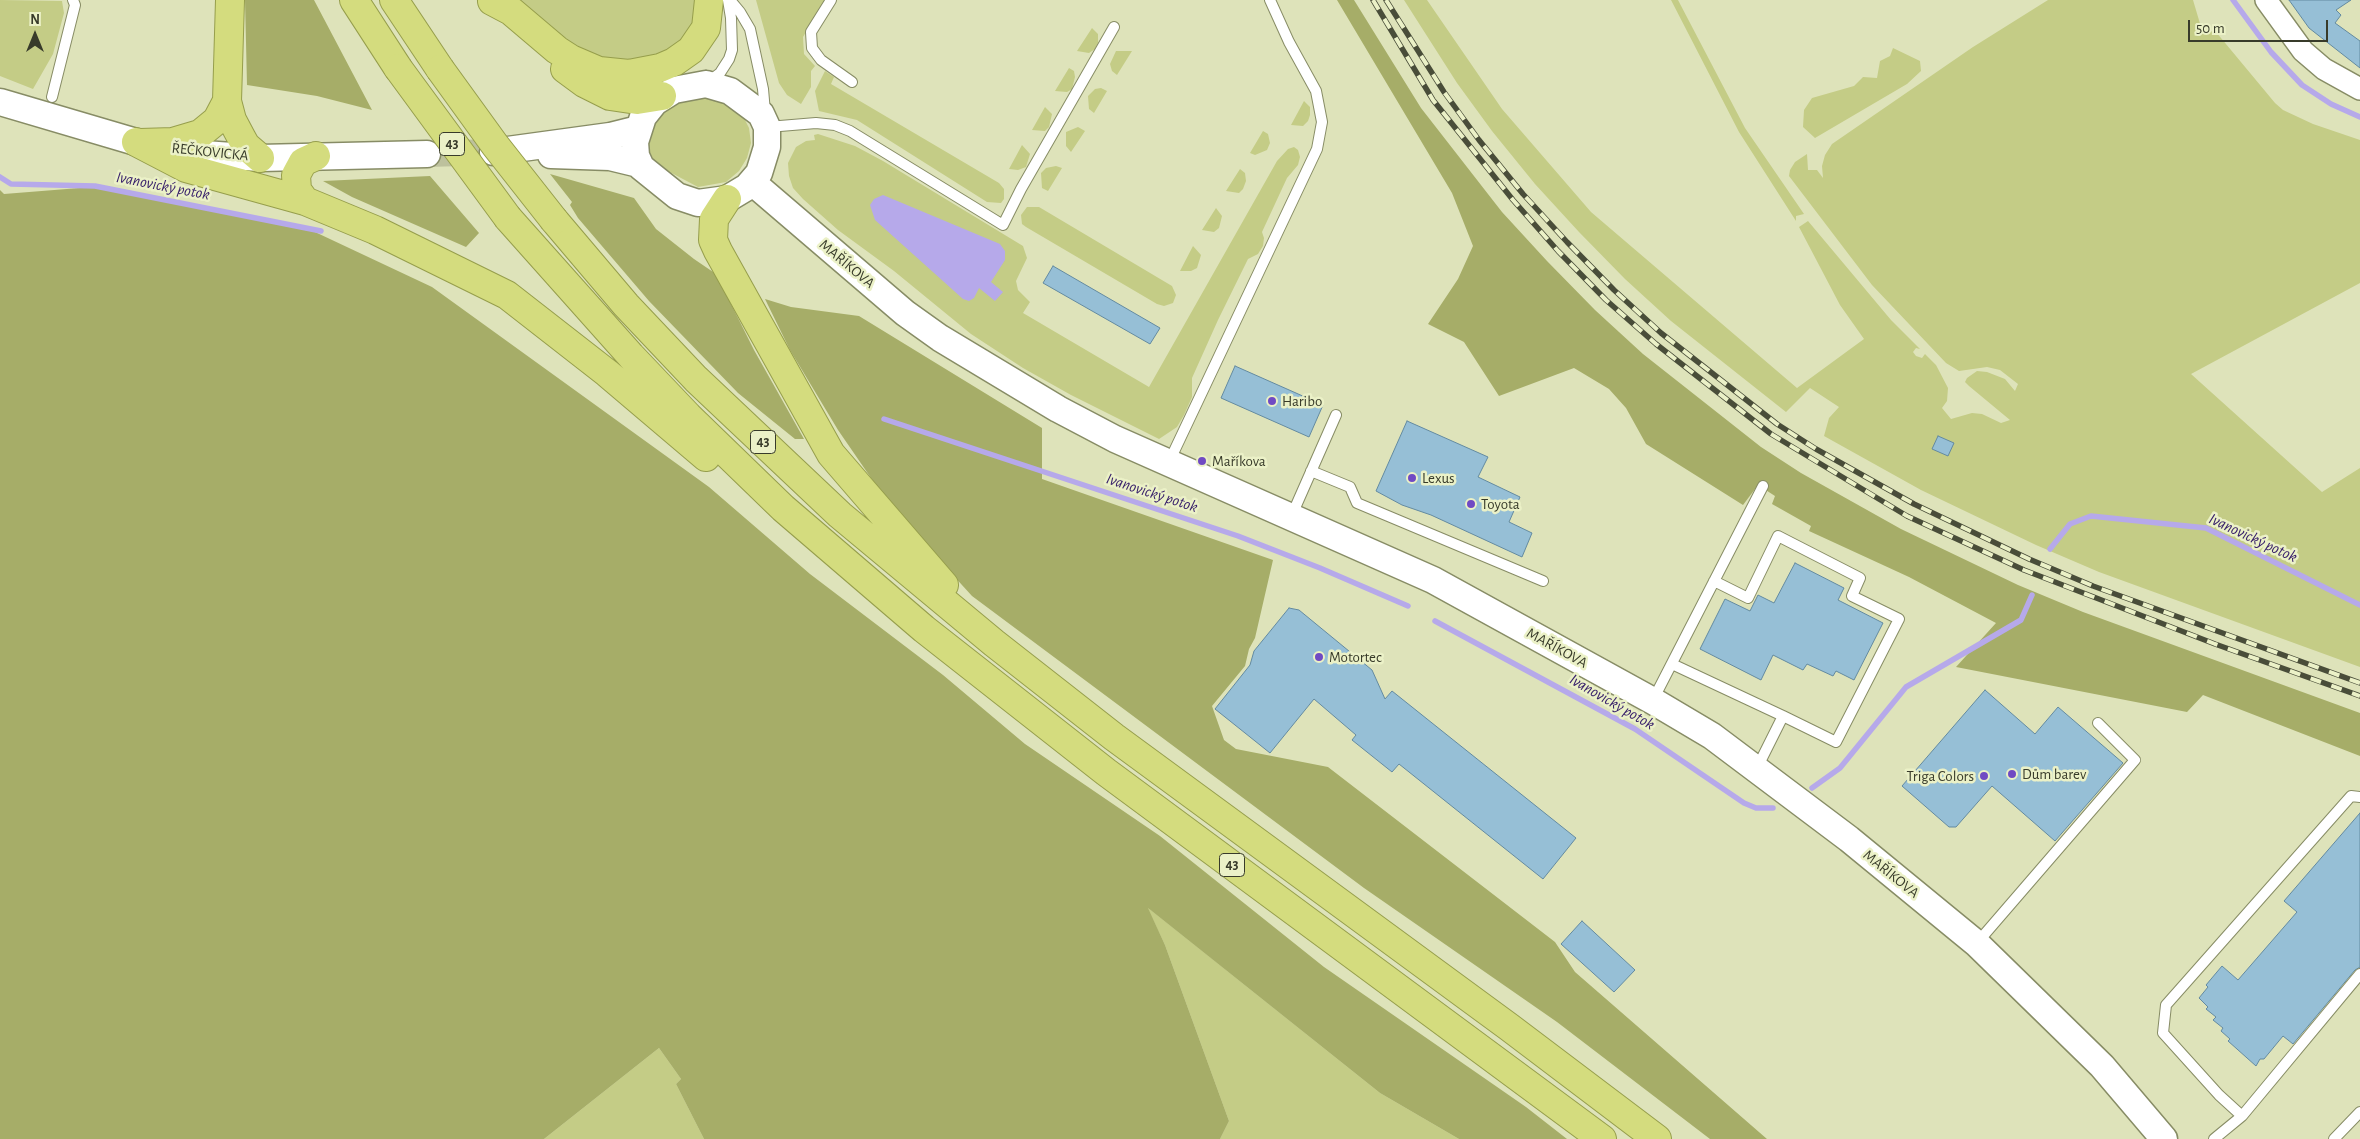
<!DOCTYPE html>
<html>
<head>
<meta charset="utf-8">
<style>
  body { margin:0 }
  #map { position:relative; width:2360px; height:1139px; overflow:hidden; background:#dee3ba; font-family:"Alegreya Sans",sans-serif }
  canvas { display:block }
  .north { position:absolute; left:10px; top:10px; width:50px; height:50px; -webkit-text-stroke:4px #ebf1c7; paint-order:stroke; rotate:0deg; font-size:14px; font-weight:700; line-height:20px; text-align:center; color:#383b2a }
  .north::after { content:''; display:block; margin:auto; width:18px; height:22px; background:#383b2a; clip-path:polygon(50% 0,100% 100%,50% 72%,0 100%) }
  .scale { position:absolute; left:2188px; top:20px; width:140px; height:22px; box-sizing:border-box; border:2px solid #383b2a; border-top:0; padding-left:6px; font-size:15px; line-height:18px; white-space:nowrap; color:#383b2a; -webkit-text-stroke:4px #ebf1c7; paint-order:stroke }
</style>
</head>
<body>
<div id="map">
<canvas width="2360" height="1139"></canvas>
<div class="north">N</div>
<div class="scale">50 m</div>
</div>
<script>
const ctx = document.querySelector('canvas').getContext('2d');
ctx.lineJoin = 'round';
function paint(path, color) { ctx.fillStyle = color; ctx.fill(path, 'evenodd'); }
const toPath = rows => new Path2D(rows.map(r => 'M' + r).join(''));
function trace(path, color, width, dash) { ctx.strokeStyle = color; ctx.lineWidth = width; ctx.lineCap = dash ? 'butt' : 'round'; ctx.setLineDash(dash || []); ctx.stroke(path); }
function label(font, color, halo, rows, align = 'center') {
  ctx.font = font + ' "Alegreya Sans",sans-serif'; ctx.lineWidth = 5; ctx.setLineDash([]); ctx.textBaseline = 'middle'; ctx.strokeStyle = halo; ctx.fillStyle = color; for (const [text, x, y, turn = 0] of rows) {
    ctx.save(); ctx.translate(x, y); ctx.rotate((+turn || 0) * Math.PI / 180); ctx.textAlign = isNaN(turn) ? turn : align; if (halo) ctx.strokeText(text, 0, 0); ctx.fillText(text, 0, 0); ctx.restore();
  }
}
const green = toPath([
  [0,0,62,1,64,13,53,54,33,89,0,76],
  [511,0,701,0,698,29,651,64,589,60],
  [756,0,825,0,803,37,804,54,815,66,811,71,811,87,801,104,787,95,779,83],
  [1404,0,1427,0,1502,109,1591,212,1797,388,1864,339,1840,305,1799,227,1808,221,1891,320,1920,349,1916,348,1913,352,1916,356,1922,358,1925,354,1936,365,1948,388,1947,401,1942,408,1951,419,1972,413,1982,414,2001,423,2010,420,1969,386,1965,382,1967,378,1977,371,1987,372,2005,379,2015,391,2018,384,2000,370,1987,367,1959,371,1946,363,1872,285,1789,176,1790,170,1795,162,1807,154,1808,170,1817,170,1823,178,1822,166,1825,155,1832,144,1973,47,2048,0,2193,0,2201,27,2206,31,2216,32,2275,103,2283,110,2313,124,2360,140,2360,283,2191,374,2322,492,2360,468,2360,667,2099,572,2036,545,1921,490,1824,436,1829,418,1839,407,1810,388,1786,412,1671,321,1625,279,1579,232,1535,184,1492,131,1457,83],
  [1671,0,1678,0,1745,128,1804,214,1796,216,1796,221,1739,132],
  [1092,28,1098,34,1098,43,1095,49,1089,53,1077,51],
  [1893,48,1920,61,1921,71,1907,84,1815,138,1803,127,1804,110,1812,98,1854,86,1863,77,1877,78,1880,61,1890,56],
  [1116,51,1132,51,1117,75,1112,71,1110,64],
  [1069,68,1074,71,1075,77,1072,89,1067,92,1055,91],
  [825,71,834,77,831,84,999,183,1004,189,1004,199,1001,203,987,202,857,120,819,111,815,91],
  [1101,88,1107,91,1094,113,1089,109,1088,96,1095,89],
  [706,93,741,112,749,128,751,143,747,158,739,171,726,182,698,187,647,160,644,137,664,106],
  [1304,101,1310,107,1310,115,1308,121,1303,126,1291,125],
  [1045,107,1052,114,1049,127,1045,131,1032,130],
  [1078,127,1085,131,1071,152,1066,146,1066,132],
  [1263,131,1268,134,1270,143,1267,150,1255,155,1250,153],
  [818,134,855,146,883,161,1023,246,1027,258,1016,281,1018,290,1030,302,1023,313,1149,387,1277,161,1288,149,1294,147,1298,150,1300,157,1298,165,1287,178,1262,232,1264,238,1263,246,1258,254,1248,259,1218,320,1192,378,1192,397,1184,415,1177,427,1159,439,1071,395,1023,368,971,334,894,271,838,230,803,199,793,188,789,176,788,163,796,147,806,141,815,140,814,135],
  [1022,145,1030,154,1026,167,1018,170,1009,169],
  [1056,166,1062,168,1048,191,1042,188,1041,173,1046,168],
  [1240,169,1245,173,1246,181,1243,189,1239,193,1226,191],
  [1027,207,1039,207,1172,286,1176,295,1173,303,1164,306,1157,304,1026,227,1022,224,1021,215],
  [1216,208,1222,216,1219,228,1214,232,1202,230],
  [1193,246,1201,255,1197,268,1191,271,1180,271],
  [1147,907,1380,1093,1459,1139,1220,1139,1229,1121,1165,945],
  [659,1048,681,1079,676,1084,704,1139,544,1139]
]);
const forest = toPath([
  [245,0,314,0,372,110,317,96,247,85],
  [1337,0,1354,0,1421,108,1502,212,1547,261,1595,310,1643,354,1761,447,1801,473,1901,529,2018,585,2083,612,2360,713,2360,756,2203,695,2187,712,1956,667,1996,623,1909,577,1809,531,1811,526,1772,504,1775,496,1758,485,1743,505,1646,444,1626,408,1609,389,1574,368,1499,396,1464,342,1428,324,1458,279,1473,246,1452,193],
  [550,174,634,198,656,229,694,259,716,274,754,350,804,439,795,439,738,393,649,301,578,218,570,205,572,202],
  [430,176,479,233,466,247,352,197,323,181],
  [92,187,315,232,432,287,709,487,810,574,943,675,1025,744,1160,836,1324,967,1526,1107,1567,1139,1459,1139,1380,1093,1148,908,1165,945,1229,1121,1220,1139,704,1139,676,1084,681,1079,659,1048,544,1139,0,1139,0,190,4,194],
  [765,299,791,307,859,316,1042,428,1042,479,1273,560,1255,638,1249,649,1245,666,1212,706,1224,740,1236,749,1328,767,1555,942,1575,972,1767,1139,1710,1139,1557,1022,1364,888,972,596,891,507,838,430,790,350]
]);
const water = toPath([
  [883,195,1000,244,1005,251,1005,260,991,282,1003,292,995,301,979,288,974,298,969,301,963,299,875,220,870,205,874,199]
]);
const stream = toPath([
  [2233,0,2271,52,2302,85,2331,104,2360,117],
  [0,177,11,184,95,186,321,231],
  [884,419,1238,536,1320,568,1408,606],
  [2050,549,2070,524,2091,516,2206,528,2360,605],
  [1435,621,1635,729,1744,803,1756,808,1773,808],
  [1812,788,1840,768,1906,687,2021,620,2032,595]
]);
const building = toPath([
  [2289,0,2351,0,2336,10,2341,15,2335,23,2360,41,2360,68,2309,28,2289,0],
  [1053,266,1160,328,1150,344,1043,283,1053,266],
  [1235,366,1323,405,1309,437,1221,398,1235,366],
  [1407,421,1488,457,1478,477,1520,497,1509,522,1532,533,1522,557,1431,515,1402,505,1376,491,1407,421],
  [1938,436,1954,443,1948,456,1932,449,1938,436],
  [1795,563,1844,588,1838,600,1883,623,1854,680,1836,671,1833,676,1807,664,1803,670,1773,655,1761,680,1700,649,1725,599,1750,611,1758,595,1774,603,1795,563],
  [1289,608,1299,610,1372,670,1385,699,1392,691,1576,838,1543,879,1399,764,1392,772,1352,740,1356,735,1314,699,1270,753,1215,709,1250,665,1254,651,1289,608],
  [1985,690,2035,734,2058,707,2123,763,2055,841,1992,786,1956,827,1949,827,1902,786,1985,690],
  [2360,813,2360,967,2355,970,2293,1044,2283,1036,2264,1059,2260,1059,2256,1066,2228,1041,2230,1039,2221,1031,2223,1028,2213,1020,2216,1017,2206,1009,2208,1007,2199,998,2208,987,2206,985,2222,966,2238,980,2297,912,2284,901,2360,813],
  [1582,921,1635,970,1614,992,1561,944,1582,921]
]);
const tertiaryTunnel = toPath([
  [427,154,493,152]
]);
const service = toPath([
  [730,0,740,12,750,29,763,89,765,112],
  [831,0,811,32,812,48,821,60,852,82],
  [708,82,720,73,729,59,732,50,731,18,728,0],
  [52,97,75,5,73,0],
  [768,127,816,123,835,125,850,131,1003,225,1021,189,1114,27],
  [1169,462,1317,149,1322,122,1316,91,1289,42,1270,0],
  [1311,471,1350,487,1357,503,1543,581],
  [1291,517,1336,415],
  [1714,581,1748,598,1778,536,1860,578,1852,596,1899,619,1836,742,1783,716,1757,768],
  [1672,664,1783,716],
  [1653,700,1763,486],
  [1977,943,2135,760,2098,723],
  [2242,1116,2219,1095,2163,1033,2166,1005,2351,796,2360,797],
  [2214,1139,2242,1116,2360,974],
  [2334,1139,2360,1112]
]);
const minor = toPath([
  [2266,0,2303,51,2324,69,2360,89]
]);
const tertiary = toPath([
  [706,84,730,91,761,114,767,127,767,147,759,173,747,187,727,199,698,203,677,196,641,167,636,156,635,142,643,117,655,102,674,90,706,84],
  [0,102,136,142,204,154,260,158,427,154],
  [493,152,610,136,638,129],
  [551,155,610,157,639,164],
  [752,182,905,313,940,338,1058,409,1115,439,1433,580,1653,701,1712,736,1849,839,1977,944,2102,1066,2164,1139]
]);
const trunk = toPath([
  [230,0,227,101,232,120,241,137,246,146,260,158],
  [354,0,398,68],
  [394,0,440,69],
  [492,1,511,11,557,50,571,59,599,71,629,74,660,68,674,62,691,50,706,28,709,0],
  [565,69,584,83,610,96,637,100,662,96],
  [136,142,186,168,305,201,375,230,507,295,607,373,706,457],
  [140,143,173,142,200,134,217,120,227,101],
  [727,199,714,219,713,240,718,251,831,454,944,585],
  [305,201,297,190,296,175,303,162,316,156],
  [508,218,631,356,688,416,783,508,924,629,1106,772,1602,1139],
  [554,220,626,305,696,379,840,515,994,643,1114,737,1509,1027,1657,1139]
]);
const rail = toPath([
  [1373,0,1433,100,1513,200,1558,251,1606,300,1656,344,1771,434,1907,516,2024,570,2215,644,2360,696],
  [1386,0,1444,92,1479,140,1523,194,1567,242,1614,290,1661,333,1777,424,1816,449,1914,504,2029,559,2093,586,2360,683]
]);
const trunkBridge = toPath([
  [398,68,508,218],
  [440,69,495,145,554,220]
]);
const markers = [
  [1272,401,5,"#704ac3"],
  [1202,461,5,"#704ac3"],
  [1412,478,5,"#704ac3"],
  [1471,504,5,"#704ac3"],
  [1319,657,5,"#704ac3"],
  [2012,774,5,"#704ac3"],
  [1984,776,5,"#704ac3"]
];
const shields = [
  [452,144,25],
  [763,442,25],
  [1232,865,25]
];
const shieldNames = [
  ["43",452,144],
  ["43",763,442],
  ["43",1232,865]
];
const streetNames = [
  ["ŘEČKOVICKÁ",210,152,6],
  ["MAŘÍKOVA",847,264,40],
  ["MAŘÍKOVA",1557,648,29],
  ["MAŘÍKOVA",1891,874,39]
];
const poiNames = [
  ["Haribo",1282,401],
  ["Maříkova",1212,461],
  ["Lexus",1422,478],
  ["Toyota",1481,504],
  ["Motortec",1329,657],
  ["Dům barev",2022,774],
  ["Triga Colors",1974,776,"right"]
];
const waterNames = [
  ["Ivanovický potok",163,186,11],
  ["Ivanovický potok",1152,493,18],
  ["Ivanovický potok",2253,538,25],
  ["Ivanovický potok",1612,702,30]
];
paint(green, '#c4cc86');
paint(forest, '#a6ad68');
paint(water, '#b6a9ea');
trace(stream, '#b6a9ea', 5.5);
paint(building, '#96bfd6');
trace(building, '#638aa0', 1);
trace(tertiaryTunnel, '#bdc19d', 26, [26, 13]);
trace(service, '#878c65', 12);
trace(minor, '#878c65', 24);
trace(tertiary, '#878c65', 29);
trace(trunk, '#969e4c', 30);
trace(service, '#fff', 10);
trace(minor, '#fff', 21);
trace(tertiary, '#fff', 26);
trace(trunk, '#d4dc7e', 28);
trace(rail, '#494d39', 5.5);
trace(rail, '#ebf1c7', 4, [11]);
trace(trunkBridge, '#969e4c', 30, []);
trace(trunkBridge, '#d4dc7e', 28);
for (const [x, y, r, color] of markers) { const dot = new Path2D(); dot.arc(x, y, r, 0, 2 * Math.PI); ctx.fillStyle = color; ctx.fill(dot); trace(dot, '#ebf1c7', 2); }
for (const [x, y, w] of shields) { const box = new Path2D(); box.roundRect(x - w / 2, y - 11.5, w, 23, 4); ctx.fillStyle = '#ebf1c7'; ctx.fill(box); trace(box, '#383b2a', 1); }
label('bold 14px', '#383b2a', null, shieldNames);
label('15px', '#383b2a', '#ebf1c7', streetNames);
label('15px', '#383b2a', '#ebf1c7', poiNames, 'left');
label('italic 16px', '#39216b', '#ebf1c7', waterNames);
</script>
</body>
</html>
